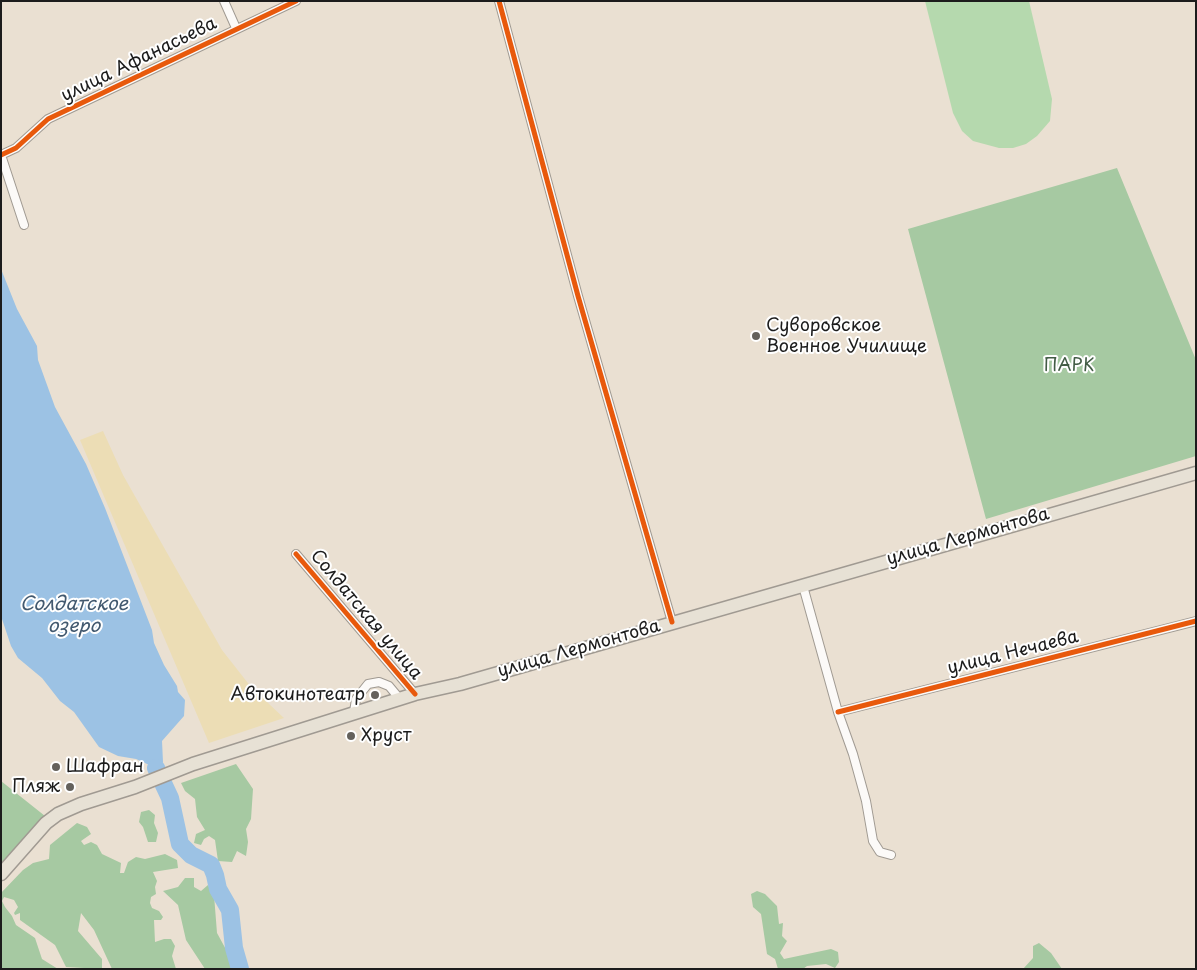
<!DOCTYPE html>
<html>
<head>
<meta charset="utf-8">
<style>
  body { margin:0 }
  #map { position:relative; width:1197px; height:970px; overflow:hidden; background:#eae0d2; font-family:"Playpen Sans",sans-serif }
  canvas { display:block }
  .frame { position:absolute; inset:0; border:2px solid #1c1c1c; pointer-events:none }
</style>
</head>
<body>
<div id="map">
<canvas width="1197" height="970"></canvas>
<div class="frame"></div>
</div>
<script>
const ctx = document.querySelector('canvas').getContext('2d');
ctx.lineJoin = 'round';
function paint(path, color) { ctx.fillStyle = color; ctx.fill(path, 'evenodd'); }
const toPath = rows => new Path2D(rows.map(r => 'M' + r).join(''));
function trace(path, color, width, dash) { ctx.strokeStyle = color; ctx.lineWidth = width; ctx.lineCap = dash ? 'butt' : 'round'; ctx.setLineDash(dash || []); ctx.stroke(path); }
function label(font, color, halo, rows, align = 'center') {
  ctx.font = font + ' "Playpen Sans",sans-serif'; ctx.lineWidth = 4; ctx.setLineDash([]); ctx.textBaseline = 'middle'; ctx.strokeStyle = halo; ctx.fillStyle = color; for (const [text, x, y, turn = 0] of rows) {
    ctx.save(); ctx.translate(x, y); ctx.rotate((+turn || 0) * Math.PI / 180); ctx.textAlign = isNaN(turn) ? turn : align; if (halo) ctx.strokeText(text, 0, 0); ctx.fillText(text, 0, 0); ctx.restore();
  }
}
const green = toPath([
  [925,1,1029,1,1052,99,1050,121,1037,136,1026,144,1013,148,999,148,973,141,962,131,953,113]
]);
const forest = toPath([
  [1117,168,1196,360,1196,456,986,519,908,229],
  [236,764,253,789,251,819,246,829,248,842,246,856,237,851,232,862,218,861,215,840,209,836,204,839,201,845,194,843,196,834,205,830,197,817,195,799,185,791,181,783],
  [1,781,45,816,1,866],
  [149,810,155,815,154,823,158,833,156,842,148,842,143,827,139,822,141,812],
  [77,823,87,827,91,834,81,841,84,845,91,842,97,845,102,854,121,863,120,873,124,873,128,862,136,857,145,859,165,854,177,860,178,868,153,872,157,881,155,887,156,894,151,897,150,903,152,908,159,911,163,917,161,920,154,920,155,942,164,939,171,939,175,946,172,956,176,969,112,969,94,930,81,913,78,931,102,959,102,969,66,967,55,945,20,920,20,913,15,915,14,913,18,907,14,900,4,897,2,901,5,907,12,916,16,925,35,938,42,959,58,969,1,969,1,893,23,870,33,863,49,859,50,845],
  [185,878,194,878,194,887,201,891,208,885,214,895,217,933,229,955,232,969,205,969,186,940,178,905,163,891,178,887],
  [757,891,765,894,777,906,779,924,783,923,782,936,787,941,780,953,784,959,831,949,838,952,839,962,835,968,826,964,807,966,803,969,778,969,775,959,767,954,761,914,753,907,751,894],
  [1039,943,1051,953,1062,969,1023,969,1033,958,1033,946]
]);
const sand = toPath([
  [103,431,123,475,222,650,251,687,284,718,209,743,80,440]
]);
const water = toPath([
  [1,269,17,309,37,346,38,360,55,407,86,464,105,508,152,630,154,643,164,665,177,686,178,692,185,700,184,716,162,741,163,762,156,768,136,759,118,756,99,747,74,712,60,701,42,678,18,658,11,646,1,616]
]);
const river = toPath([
  [156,768,170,798,180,844,191,855,211,865,215,875,218,889,230,910,234,948,240,969]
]);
const minor = toPath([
  [224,1,236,28],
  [499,1,578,296,672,622],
  [1,155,16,148,48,119,296,1],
  [1,155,24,225],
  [296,554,415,694],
  [803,586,838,712,853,754,866,801,873,841,880,852,891,855],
  [354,712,356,699,368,684,379,682,389,686,399,698],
  [838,712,1196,621]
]);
const primary = toPath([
  [1,874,46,823,58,814,81,804,135,787,193,764,415,694,460,684,1196,473]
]);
const cycleway = toPath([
  [499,1,578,296,672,622],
  [1,155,16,148,48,119,296,1],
  [296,554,415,694],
  [838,712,1196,621]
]);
const markers = [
  [756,336,5,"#64615c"],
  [375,695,5,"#64615c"],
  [351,736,5,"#64615c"],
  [56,767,5,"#64615c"],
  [70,787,5,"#64615c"]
];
const streetNames = [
  ["улица Афанасьева",139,60,-26],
  ["улица Лермонтова",968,537,-16],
  ["Солдатская улица",366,615,50],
  ["улица Лермонтова",579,649,-16],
  ["улица Нечаева",1013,653,-14]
];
const poiNames = [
  ["Суворовское",766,326],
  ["Военное Училище",766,347],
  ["Автокинотеатр",365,695,"right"],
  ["Хруст",361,736],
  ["Шафран",66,767],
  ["Пляж",60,787,"right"]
];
const parkNames = [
  ["ПАРК",1069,366]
];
const waterNames = [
  ["Солдатское",74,605],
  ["озеро",74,627]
];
paint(green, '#b5d9ae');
paint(forest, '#a6c9a2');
paint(sand, '#ecddb5');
paint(water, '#9cc2e4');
trace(river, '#9cc2e4', 18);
trace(minor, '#a09a92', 10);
trace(primary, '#a09a92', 15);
trace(minor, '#fcfaf8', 8);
trace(primary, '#e7e1d5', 12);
trace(cycleway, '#e8590c', 5);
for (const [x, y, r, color] of markers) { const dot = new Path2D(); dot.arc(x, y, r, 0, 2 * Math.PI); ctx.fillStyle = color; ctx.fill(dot); trace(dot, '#fff', 2); }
label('18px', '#1c1c1c', '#fff', streetNames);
label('18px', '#1c1c1c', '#fff', poiNames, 'left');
label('18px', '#425c45', '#fff', parkNames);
label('italic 19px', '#42596f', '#fff', waterNames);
</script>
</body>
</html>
